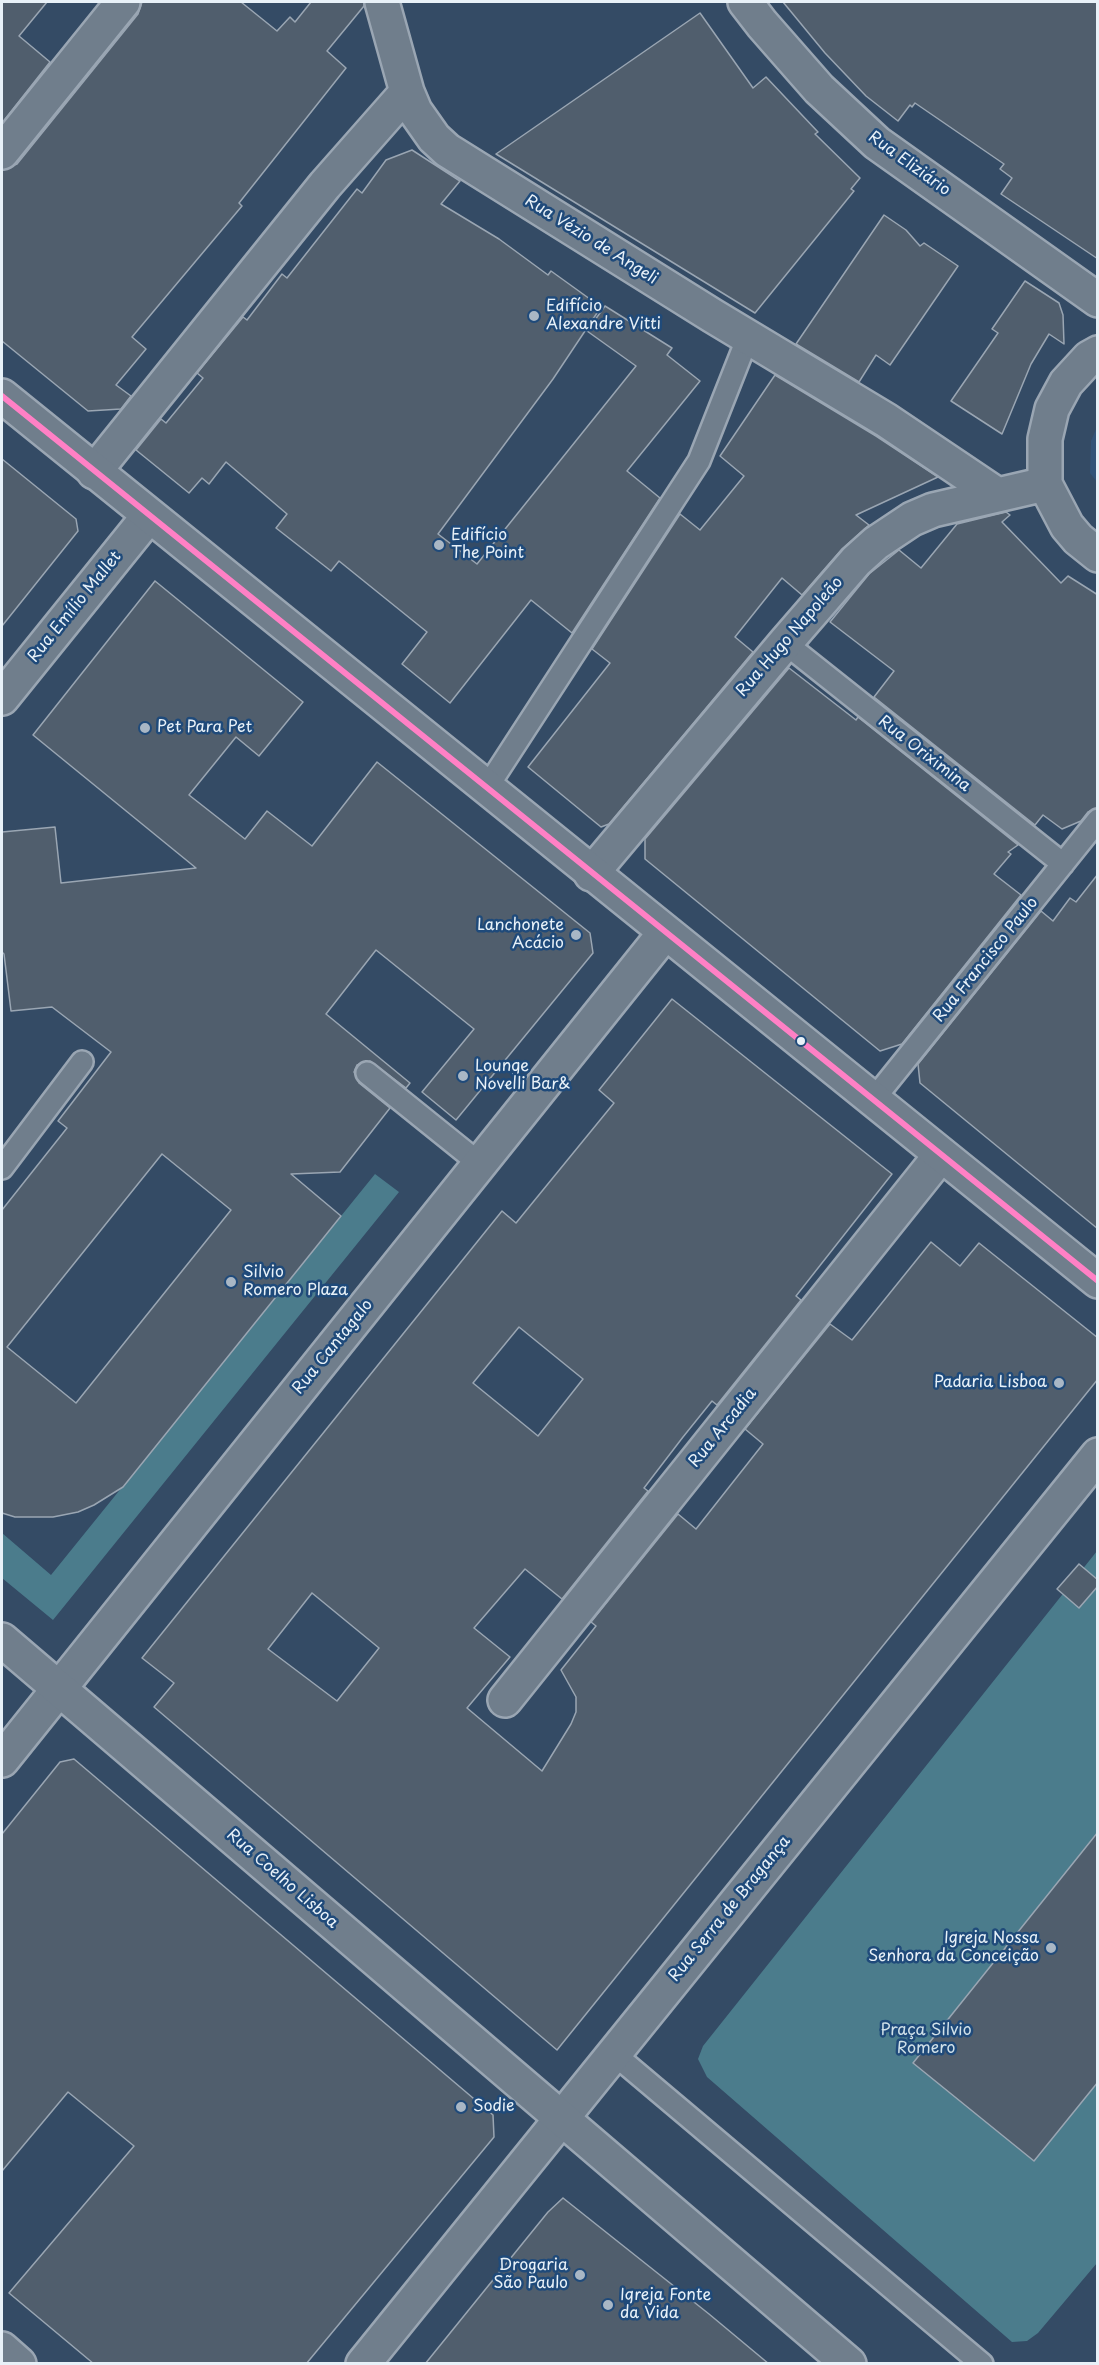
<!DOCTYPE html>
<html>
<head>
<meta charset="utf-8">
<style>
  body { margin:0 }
  #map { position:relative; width:1099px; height:2365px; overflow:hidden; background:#344b65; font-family:"Playpen Sans",sans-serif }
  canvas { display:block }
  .frame { position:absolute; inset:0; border:3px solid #e8f1f8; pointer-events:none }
</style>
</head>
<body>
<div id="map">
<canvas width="1099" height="2365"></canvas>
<div class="frame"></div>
</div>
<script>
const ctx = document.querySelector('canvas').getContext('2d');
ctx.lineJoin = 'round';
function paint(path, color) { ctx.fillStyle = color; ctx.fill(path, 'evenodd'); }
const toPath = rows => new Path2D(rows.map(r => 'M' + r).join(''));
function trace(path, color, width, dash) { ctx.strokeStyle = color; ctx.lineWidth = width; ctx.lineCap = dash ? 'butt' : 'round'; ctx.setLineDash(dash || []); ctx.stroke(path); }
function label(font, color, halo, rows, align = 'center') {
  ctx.font = font + ' "Playpen Sans",sans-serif'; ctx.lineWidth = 5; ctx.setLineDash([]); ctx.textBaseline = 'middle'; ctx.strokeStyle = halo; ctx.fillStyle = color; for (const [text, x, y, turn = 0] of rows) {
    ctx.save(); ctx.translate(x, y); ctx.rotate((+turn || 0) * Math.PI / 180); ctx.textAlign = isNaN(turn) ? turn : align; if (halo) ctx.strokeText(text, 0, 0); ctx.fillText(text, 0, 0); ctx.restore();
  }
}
const built = toPath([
  [1097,427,1097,482,1090,473,1091,441]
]);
const green = toPath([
  [375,1174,399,1192,53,1620,2,1578,2,1533,51,1575],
  [1097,1551,1097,2263,1038,2333,1027,2341,1012,2342,707,2077,698,2059,703,2046]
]);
const building = toPath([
  [2,2,47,2,19,36,50,62,2,123,2,2],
  [142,2,241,2,277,31,290,17,295,22,311,2,364,2,364,6,327,51,346,68,239,203,242,206,132,337,146,349,116,385,131,396,121,409,88,411,2,341,2,170,17,164,138,14,142,2],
  [783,2,1098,2,1098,259,1001,194,1012,178,1000,169,1004,164,915,103,912,107,910,105,898,121,866,96,825,53,783,2],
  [700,13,753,88,766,77,818,132,815,134,860,178,851,189,854,191,755,313,496,154,700,13],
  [412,150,460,181,441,204,499,239,548,275,551,271,601,307,553,379,438,534,477,564,636,366,587,331,605,306,672,348,667,355,700,381,627,471,660,498,572,633,531,600,450,703,402,664,427,632,339,561,331,571,276,528,287,514,226,462,209,484,202,478,189,493,136,450,161,419,166,423,203,378,197,373,243,317,247,320,282,274,287,278,357,189,362,193,386,160,412,150],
  [884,215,906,230,920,246,924,243,958,266,890,365,876,355,859,382,796,344,884,215],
  [1025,281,1059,303,1063,315,1064,344,1049,334,1031,364,1002,434,951,401,998,333,992,329,1025,281],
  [775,375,876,436,938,477,856,515,869,525,842,549,802,595,782,578,735,637,753,652,609,824,601,827,528,767,610,663,592,649,680,514,700,530,744,476,720,456,775,375],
  [2,459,76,519,78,531,2,626,2,459],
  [1006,512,1010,515,1002,522,1061,583,1068,576,1098,595,1098,808,1088,812,1081,821,1062,829,1043,815,1035,825,874,697,894,671,830,622,869,574,899,550,921,568,957,524,1006,512],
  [155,581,303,702,259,756,236,737,189,795,245,839,267,811,312,846,377,762,590,933,593,953,456,1120,422,1092,474,1029,376,950,326,1014,410,1083,406,1088,370,1061,357,1065,354,1072,359,1083,390,1108,340,1172,291,1174,341,1216,123,1487,94,1505,78,1512,53,1517,15,1517,2,1513,2,1210,67,1128,58,1121,111,1052,52,1007,11,1011,4,954,2,952,2,832,55,827,61,883,196,868,33,735,155,581],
  [162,1154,231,1210,76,1403,7,1347,162,1154],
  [789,668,856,720,858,717,1018,845,1008,852,1011,854,994,874,1021,895,902,1044,880,1051,645,859,645,839,789,668],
  [1098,874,1098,1229,920,1083,918,1064,1041,911,1053,921,1070,898,1076,902,1098,874],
  [672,999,892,1174,796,1296,801,1300,717,1405,712,1401,683,1437,644,1488,648,1491,562,1599,525,1569,474,1628,510,1657,467,1708,542,1771,571,1724,576,1712,576,1697,561,1670,596,1626,591,1622,678,1514,696,1529,763,1444,745,1429,830,1324,852,1340,931,1242,960,1266,979,1243,1098,1338,1098,1379,557,2050,154,1707,174,1683,142,1658,502,1211,516,1223,614,1103,599,1090,672,999],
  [519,1327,583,1379,538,1436,473,1383,519,1327],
  [312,1593,379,1648,337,1701,268,1649,312,1593],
  [1079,1564,1098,1580,1098,1586,1079,1608,1057,1589,1079,1564],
  [74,1759,493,2115,494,2137,306,2364,94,2364,9,2293,134,2146,68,2092,2,2171,2,1834,60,1762,74,1759],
  [1098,1832,1098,2082,1034,2161,913,2063,1098,1832],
  [563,2198,709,2314,769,2364,425,2364,548,2212,563,2198]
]);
const service = toPath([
  [785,643,1063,864],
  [486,789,699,461,748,337],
  [367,1073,480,1164],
  [873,1100,1098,820],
  [2,1168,82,1062],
  [613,2053,982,2364]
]);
const minor = toPath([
  [382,2,407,92,415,111,434,138,447,150,713,316,886,420,996,494],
  [745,2,762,24,819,89,877,143,1098,300],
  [2,152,123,2],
  [1098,353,1089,358,1066,383,1052,409,1045,439,1045,484,1067,526,1078,539,1098,555],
  [94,472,325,185,407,92],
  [2,698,148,517],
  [591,874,785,643,856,561,876,543,912,519,933,510,1045,484],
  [505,1700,941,1155],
  [2,2349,19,2364]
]);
const tertiary = toPath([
  [2,396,1098,1281],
  [2,1760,664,934],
  [363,2364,1098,1455]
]);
const secondary = toPath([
  [2,1640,849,2364]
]);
const bus1 = toPath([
  [2,396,1098,1281]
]);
const markers = [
  [534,316,6,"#a9b7c5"],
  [439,545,6,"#a9b7c5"],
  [145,728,6,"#a9b7c5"],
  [576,935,6,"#a9b7c5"],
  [801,1041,5,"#e8f1f8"],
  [463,1076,6,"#a9b7c5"],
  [231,1282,6,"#a9b7c5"],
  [1059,1383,6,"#a9b7c5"],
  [1051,1948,6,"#a9b7c5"],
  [461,2107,6,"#a9b7c5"],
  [580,2275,6,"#a9b7c5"],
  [608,2305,6,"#a9b7c5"]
];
const streetNames = [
  ["Rua Eliziário",909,164,36],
  ["Rua Vézio de Angeli",591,240,32],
  ["Rua Emílio Mallet",75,607,-51],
  ["Rua Hugo Napoleão",790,637,-49],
  ["Rua Oriximina",924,754,38],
  ["Rua Francisco Paulo",986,960,-51],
  ["Rua Cantagalo",333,1347,-51],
  ["Rua Arcadia",723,1428,-51],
  ["Rua Coelho Lisboa",282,1879,41],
  ["Rua Serra de Bragança",730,1909,-51]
];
const poiNames = [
  ["Edifício",546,307],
  ["Alexandre Vitti",546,325],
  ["Edifício",451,536],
  ["The Point",451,554],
  ["Pet Para Pet",157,728],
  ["Lanchonete",564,926,"right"],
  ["Acácio",564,944,"right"],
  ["Lounge",475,1067],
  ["Novelli Bar&",475,1085],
  ["Silvio",243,1273],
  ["Romero Plaza",243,1291],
  ["Padaria Lisboa",1047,1383,"right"],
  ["Igreja Nossa",1039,1939,"right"],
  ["Senhora da Conceição",1039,1957,"right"],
  ["Sodie",473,2107],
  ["Drogaria",568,2266,"right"],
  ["São Paulo",568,2284,"right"],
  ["Igreja Fonte",620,2296],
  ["da Vida",620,2314]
];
const parkNames = [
  ["Praça Silvio",926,2031],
  ["Romero",926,2049]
];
paint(built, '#325378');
paint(green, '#4b7c8c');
paint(building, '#505e6d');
trace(building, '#9aa6b3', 1.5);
trace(service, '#9aa6b3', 26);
trace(minor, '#9aa6b3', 38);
trace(tertiary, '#9aa6b3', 38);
trace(secondary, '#9aa6b3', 38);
trace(service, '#707e8c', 21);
trace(minor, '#707e8c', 33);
trace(tertiary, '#707e8c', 33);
trace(secondary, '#707e8c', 33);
trace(bus1, '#ff80c5', 6);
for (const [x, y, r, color] of markers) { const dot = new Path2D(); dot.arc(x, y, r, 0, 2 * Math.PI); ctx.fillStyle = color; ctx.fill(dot); trace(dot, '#1f4a7a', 2); }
label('16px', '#e8f1f8', '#1f4a7a', streetNames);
label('16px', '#e8f1f8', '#1f4a7a', poiNames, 'left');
label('16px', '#d1e1e9', '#1f4a7a', parkNames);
</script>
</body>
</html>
